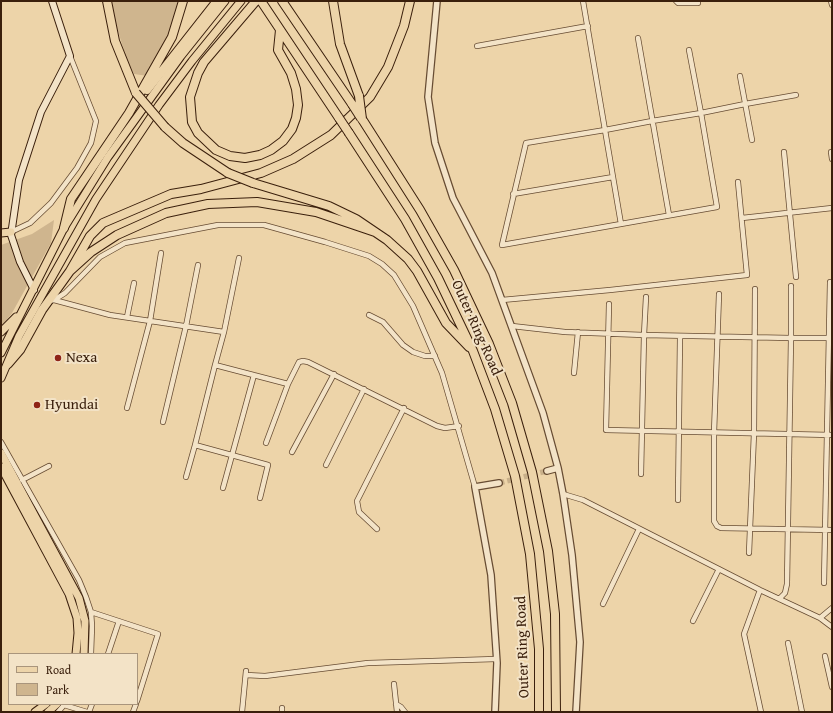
<!DOCTYPE html>
<html>
<head>
<meta charset="utf-8">
<style>
  body { margin:0 }
  #map { position:relative; width:833px; height:713px; overflow:hidden; background:#edd4a9; font-family:"Gentium Book Plus",serif }
  canvas { display:block }
  .frame { position:absolute; inset:0; border:2px solid #3a1f0c; pointer-events:none }
  .legend { position:absolute; left:8px; top:653px; width:130px; height:52px; box-sizing:border-box; background:#f3e3c7; border:1px solid #a9957c; margin:0; padding:5px 7px; list-style:none; font-size:12px; color:#3a1f0c }
  .legend li { display:flex; align-items:center; gap:8px; height:20px }
  .legend b { width:20px; border:1px solid #a9957c }
</style>
</head>
<body>
<div id="map">
<canvas width="833" height="713"></canvas>
<div class="frame"></div>
<ul class="legend">
<li><b style="height:5px;background:#edd4a9"></b>Road</li>
<li><b style="height:11px;background:#cfb58e"></b>Park</li>
</ul>
</div>
<script>
const ctx = document.querySelector('canvas').getContext('2d');
ctx.lineJoin = 'round';
function paint(path, color) { ctx.fillStyle = color; ctx.fill(path, 'evenodd'); }
const toPath = rows => new Path2D(rows.map(r => 'M' + r).join(''));
function trace(path, color, width, dash) { ctx.strokeStyle = color; ctx.lineWidth = width; ctx.lineCap = dash ? 'butt' : 'round'; ctx.setLineDash(dash || []); ctx.stroke(path); }
function label(font, color, halo, rows, align = 'center') {
  ctx.font = font + ' "Gentium Book Plus",serif'; ctx.lineWidth = 4; ctx.setLineDash([]); ctx.textBaseline = 'middle'; ctx.strokeStyle = halo; ctx.fillStyle = color; for (const [text, x, y, turn = 0] of rows) {
    ctx.save(); ctx.translate(x, y); ctx.rotate((+turn || 0) * Math.PI / 180); ctx.textAlign = isNaN(turn) ? turn : align; if (halo) ctx.strokeText(text, 0, 0); ctx.fillText(text, 0, 0); ctx.restore();
  }
}
const green = toPath([
  [112,1,179,1,173,26,164,48,148,76,134,74,127,60,116,25],
  [54,220,51,243,12,313,1,327,1,245,32,234]
]);
const tertiaryTunnel = toPath([
  [499,483,547,471]
]);
const minor = toPath([
  [583,1,621,224],
  [676,1,678,3,698,3],
  [831,1,832,5],
  [638,38,669,215],
  [477,46,588,26],
  [689,50,701,113,717,207,502,245,526,143,605,130,652,121,701,113,745,104,796,95],
  [740,76,752,140],
  [784,152,796,277],
  [831,152,832,159],
  [513,194,613,177],
  [742,218,832,208],
  [11,232,30,223,51,203,77,168,91,143,96,121,70,56],
  [791,286,791,338,832,338],
  [719,294,714,433,714,521,717,526,721,528,832,530],
  [646,297,644,335,791,338,787,584,785,593,779,599],
  [54,300,110,315,224,332,215,365,288,384,299,362,303,361,308,362,437,426,445,428,459,426],
  [502,300,610,290,747,275,738,182],
  [48,301,54,300,65,293,100,257,125,243,218,225,264,225,325,242,369,256,382,264,394,275,413,306,442,373,475,487],
  [609,304,606,430,832,435],
  [369,315,383,322,403,345,413,352,425,356,435,356],
  [127,317,134,283],
  [512,326,565,332,644,335,641,474],
  [224,332,239,258],
  [215,365,195,445,268,465,260,498],
  [574,373,578,332],
  [127,408,150,321,161,253],
  [163,422,186,326,198,265],
  [1,442,79,580,86,597,91,612,92,626,91,654],
  [266,443,288,384],
  [292,452,334,374],
  [326,465,364,389],
  [186,477,195,445],
  [22,480,49,466],
  [223,488,254,375],
  [563,494,583,500,760,590,820,618,832,627],
  [678,500,680,337],
  [377,529,359,512,357,501,404,408],
  [749,553,754,433,755,289],
  [824,583,830,282],
  [760,590,744,634,761,712],
  [603,604,639,529],
  [91,612,158,634,137,701],
  [820,618,832,608],
  [693,621,719,569],
  [788,643,802,712],
  [108,654,119,621],
  [825,656,832,687],
  [246,675,265,676,368,663,496,659],
  [394,684,397,712],
  [396,704,401,707,405,712],
  [64,705,87,712],
  [58,712,65,704],
  [89,712,92,704],
  [133,712,136,704],
  [242,712,246,671],
  [282,712,282,708]
]);
const tertiary = toPath([
  [437,1,428,97,435,143,453,198,492,273,543,413,558,468,563,494,572,555,580,642,576,712],
  [547,471,558,468],
  [495,712,497,663,491,575,475,487,499,483]
]);
const secondary = toPath([
  [34,290,20,262,11,235,19,180,41,112,70,56,52,1]
]);
const primary = toPath([
  [1,233,11,232],
  [1,453,79,598,85,621,84,654],
  [1,467,69,594,77,618,78,633,76,654],
  [35,712,46,704],
  [48,712,57,704]
]);
const trunk = toPath([
  [1,332,16,317],
  [1,353,64,228,108,157,181,56,225,1],
  [1,378,19,336,96,199,159,105,192,61,241,1]
]);
const motorway = toPath([
  [107,1,115,41,136,93],
  [256,1,204,62,198,73,190,97,192,122,198,133,216,150,230,156,245,158,260,155,271,150,283,141,292,129,296,118,298,105,296,89,291,73,278,50,280,30],
  [261,1,339,118],
  [282,1,352,104],
  [333,1,340,44,359,96],
  [147,90,217,1],
  [362,119,420,210,454,270,489,344,512,403,532,472,548,551,555,614,556,712],
  [165,127,183,143,228,173],
  [349,133,405,219,438,278,473,351,495,409,515,476,530,554,539,649,539,712],
  [253,183,329,206,356,219,387,240,408,259,417,271,446,323,469,347],
  [64,228,71,199,129,113,172,37,183,1],
  [70,271,90,236,103,223,171,194,201,189,261,173,293,159,331,135,370,97,388,67,404,26,410,1],
  [8,364,20,350,42,310,70,271,91,252,117,235,166,213,208,204,257,202,316,212,375,232]
]);
const motorwayBridge = toPath([
  [136,93,165,127],
  [359,96,362,119],
  [352,104,361,118],
  [339,118,349,133],
  [228,173,253,183]
]);
const markers = [
  [58,358,4,"#8f2418"],
  [37,405,4,"#8f2418"]
];
const streetNames = [
  ["Outer Ring Road",476,328,66],
  ["Outer Ring Road",523,647,-92]
];
const poiNames = [
  ["Nexa",66,358],
  ["Hyundai",45,405]
];
paint(green, '#cfb58e');
trace(tertiaryTunnel, '#c9b08a', 5.5, [5.5, 3]);
trace(minor, '#674c33', 6);
trace(tertiary, '#674c33', 8);
trace(secondary, '#3a1f0c', 8);
trace(primary, '#3a1f0c', 9);
trace(trunk, '#3a1f0c', 9);
trace(motorway, '#3a1f0c', 10);
trace(minor, '#f3e3c7', 4.5);
trace(tertiary, '#f3e3c7', 5.5);
trace(secondary, '#f3e3c7', 6);
trace(primary, '#edd4a9', 7);
trace(trunk, '#edd4a9', 7);
trace(motorway, '#edd4a9', 8);
trace(motorwayBridge, '#3a1f0c', 10, []);
trace(motorwayBridge, '#edd4a9', 8);
for (const [x, y, r, color] of markers) { const dot = new Path2D(); dot.arc(x, y, r, 0, 2 * Math.PI); ctx.fillStyle = color; ctx.fill(dot); trace(dot, '#f3e3c7', 1.5); }
label('15px', '#3a1f0c', '#f3e3c7', streetNames);
label('15px', '#3a1f0c', '#f3e3c7', poiNames, 'left');
</script>
</body>
</html>
